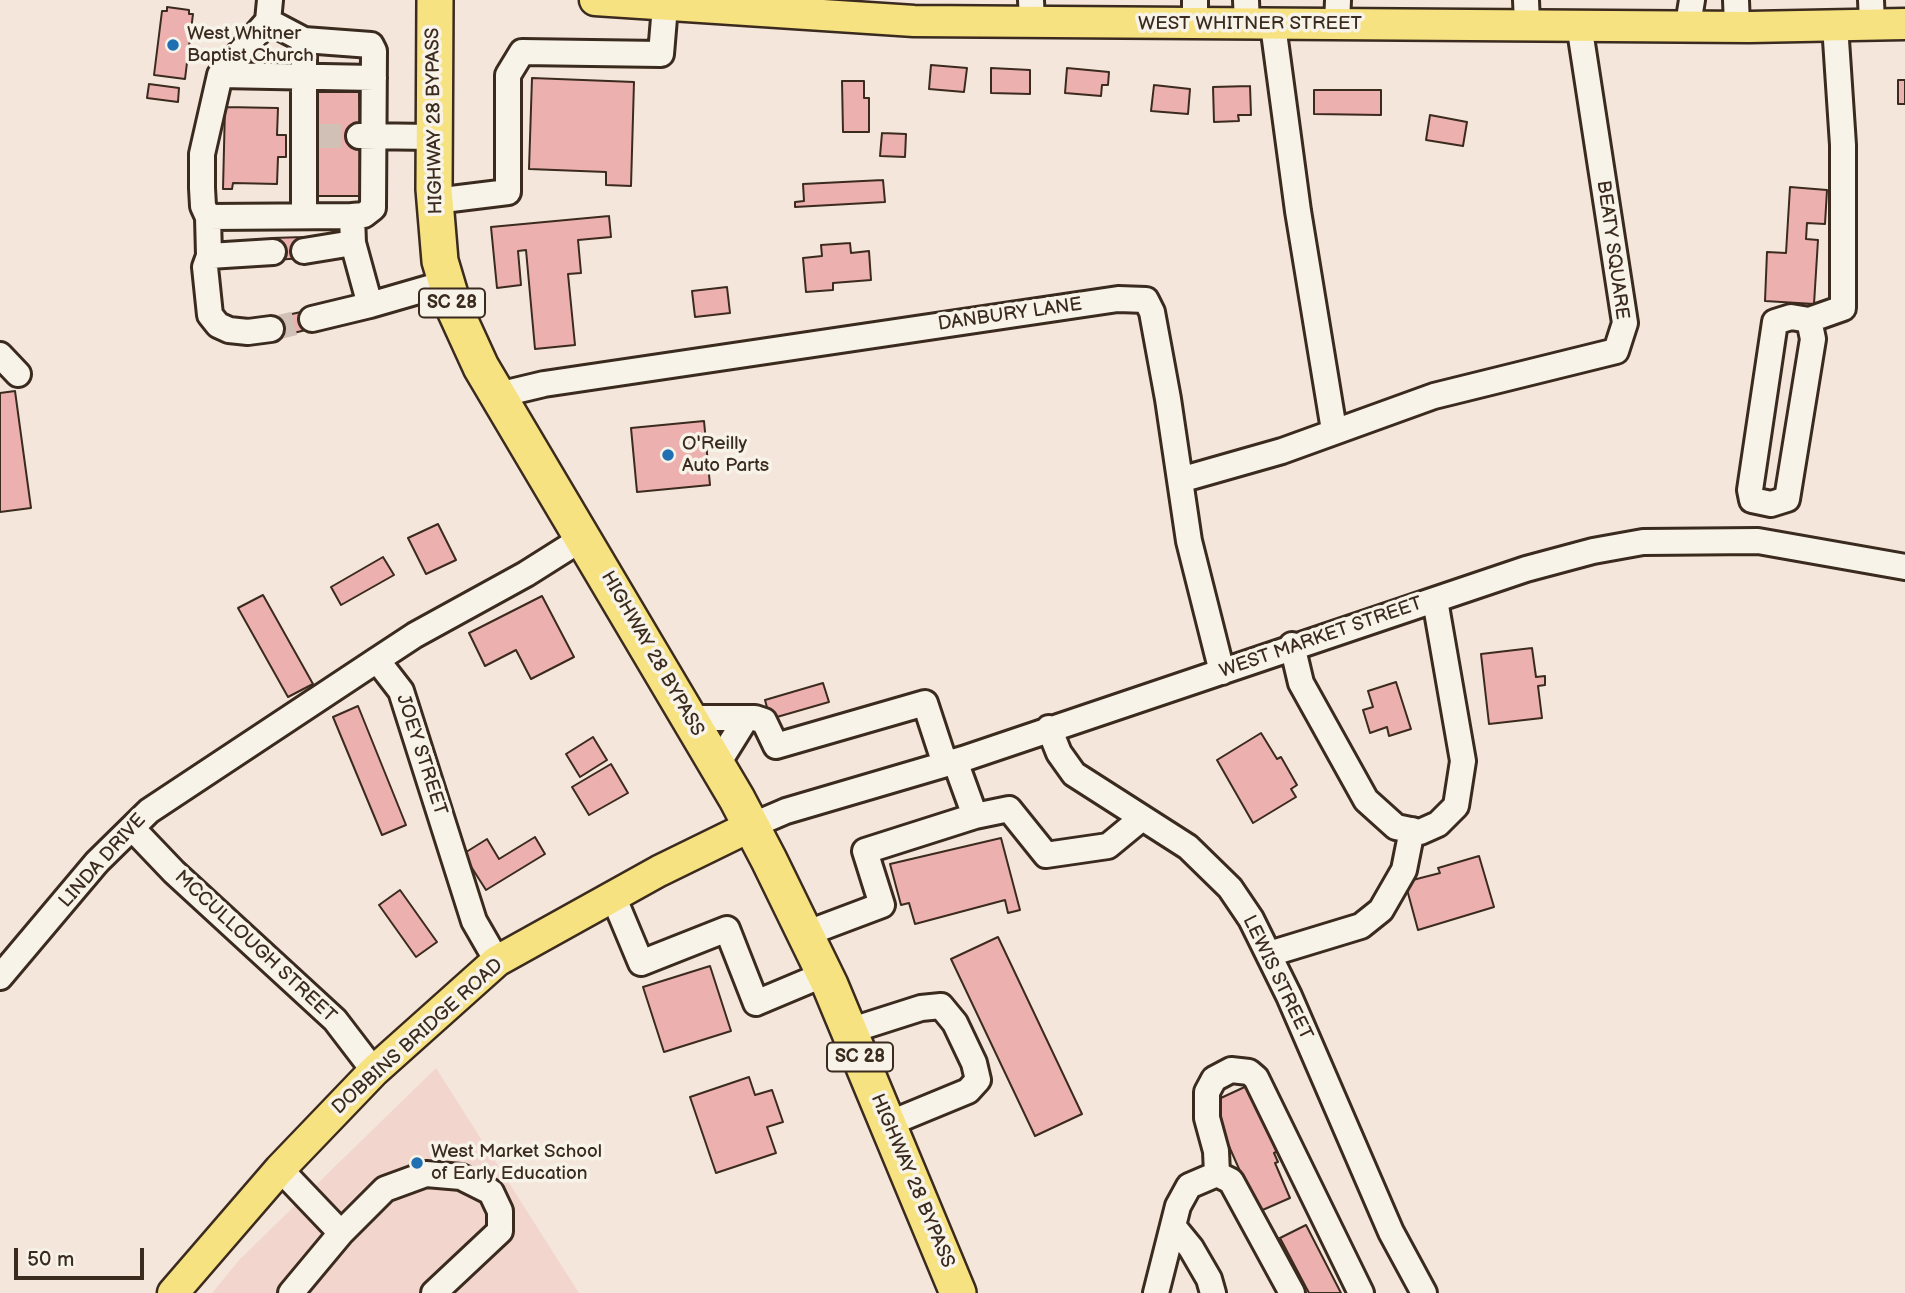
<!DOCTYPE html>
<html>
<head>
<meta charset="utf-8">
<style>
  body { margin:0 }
  #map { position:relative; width:1905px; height:1293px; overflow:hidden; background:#f5e6dc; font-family:"Balsamiq Sans",sans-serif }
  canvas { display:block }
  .scale { position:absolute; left:14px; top:1248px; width:130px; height:32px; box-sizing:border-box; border:4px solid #3b2a1e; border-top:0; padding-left:9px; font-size:21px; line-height:24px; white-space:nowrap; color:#3b2a1e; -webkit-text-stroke:5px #f7f3e8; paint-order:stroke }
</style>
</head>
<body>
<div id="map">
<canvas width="1905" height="1293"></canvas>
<div class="scale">50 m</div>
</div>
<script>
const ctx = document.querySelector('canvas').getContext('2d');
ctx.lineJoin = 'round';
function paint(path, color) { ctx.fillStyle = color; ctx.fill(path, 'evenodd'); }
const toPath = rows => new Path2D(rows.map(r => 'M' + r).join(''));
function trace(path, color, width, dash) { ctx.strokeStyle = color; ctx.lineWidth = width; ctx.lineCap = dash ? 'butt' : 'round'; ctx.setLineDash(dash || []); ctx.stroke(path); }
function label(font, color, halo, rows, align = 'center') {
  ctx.font = font + ' "Balsamiq Sans",sans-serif'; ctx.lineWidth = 7; ctx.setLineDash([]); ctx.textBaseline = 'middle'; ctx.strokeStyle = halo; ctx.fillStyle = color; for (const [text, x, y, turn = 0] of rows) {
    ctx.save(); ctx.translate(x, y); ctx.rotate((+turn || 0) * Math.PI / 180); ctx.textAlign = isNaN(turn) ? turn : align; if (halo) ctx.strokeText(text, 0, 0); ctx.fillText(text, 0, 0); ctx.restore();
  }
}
const built = toPath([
  [436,1068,579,1293,212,1293,240,1259]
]);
const building = toPath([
  [167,7,189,10,189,14,193,14,185,79,154,75,162,11,167,11,167,7],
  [931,65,967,68,964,92,929,89,931,65],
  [991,68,1030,70,1030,94,991,93,991,68],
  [1067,68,1109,72,1108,85,1102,85,1101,96,1065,93,1067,68],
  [532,78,634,82,631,186,606,185,606,172,529,169,532,78],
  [1898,80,1905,80,1905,104,1898,104,1898,80],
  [842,81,864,81,864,98,869,98,869,132,843,132,842,81],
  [149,84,179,88,178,102,147,98,149,84],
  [1154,85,1190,89,1188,114,1151,111,1154,85],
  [1250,86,1251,115,1238,115,1239,121,1214,122,1213,87,1250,86],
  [1314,90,1381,90,1381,115,1314,114,1314,90],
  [316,92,359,92,360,196,317,196,316,92],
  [225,107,278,108,277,135,286,135,286,157,278,157,277,184,233,183,232,189,223,189,225,107],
  [1430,115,1467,122,1463,146,1426,140,1430,115],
  [882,133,906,134,905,157,880,156,882,133],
  [883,180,885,202,795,207,795,202,804,201,803,184,883,180],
  [1790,187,1827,190,1825,224,1807,223,1806,239,1818,240,1814,304,1765,301,1767,252,1786,253,1790,187],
  [609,216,611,237,578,240,581,273,568,274,575,345,535,349,526,250,518,251,521,285,497,288,491,227,609,216],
  [304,237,305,258,273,260,272,238,304,237],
  [850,243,851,253,869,251,871,280,833,283,833,290,806,292,803,258,822,256,821,245,850,243],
  [727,287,730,313,695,317,692,291,727,287],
  [310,310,314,328,273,338,269,319,310,310],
  [15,391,31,508,0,512,0,393,15,391],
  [704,421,710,485,637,492,631,428,704,421],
  [438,524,456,560,426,574,408,538,438,524],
  [383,557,394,575,341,605,331,587,383,557],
  [263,595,313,684,288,697,238,608,263,595],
  [542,596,574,657,531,679,516,650,485,666,469,633,542,596],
  [1532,648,1536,677,1545,676,1545,685,1538,686,1542,718,1489,724,1481,654,1532,648],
  [1396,682,1411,729,1389,736,1387,727,1370,733,1363,710,1373,707,1368,691,1396,682],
  [823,683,829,702,770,719,765,700,823,683],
  [358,706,406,825,382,835,333,717,358,706],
  [1261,733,1277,759,1281,757,1297,785,1291,789,1296,797,1253,823,1217,760,1261,733],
  [593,737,607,760,580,777,566,754,593,737],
  [611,764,628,793,589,815,572,787,611,764],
  [535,837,545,854,486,890,463,854,487,839,499,859,535,837],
  [1001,838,1020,910,1008,913,1005,900,915,924,909,903,901,905,890,864,1001,838],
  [1479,856,1494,907,1418,930,1405,882,1440,873,1438,868,1479,856],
  [400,890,437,942,416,957,379,905,400,890],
  [998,937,1082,1114,1035,1136,951,959,998,937],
  [710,966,731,1031,664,1052,643,987,710,966],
  [749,1077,755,1095,772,1090,783,1122,767,1127,776,1153,716,1173,690,1097,749,1077],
  [1249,1085,1282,1149,1274,1153,1278,1162,1275,1163,1290,1198,1258,1212,1210,1103,1249,1085],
  [1306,1225,1341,1293,1309,1293,1280,1238,1306,1225]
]);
const minorTunnel = toPath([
  [317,136,359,136],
  [271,329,312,319]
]);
const minor = toPath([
  [270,0,268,21,220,75,202,154,202,188,203,206,208,217,209,256,205,267,210,315,218,325,229,330,248,332,271,329],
  [1031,0,1032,23],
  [1195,0,1195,24],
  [1246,0,1247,25],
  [1526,0,1527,24],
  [1736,0,1737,26],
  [1871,0,1872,24],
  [268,21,304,40,371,45,374,51,373,208,364,215,352,216],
  [1273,25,1298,211,1334,430],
  [1337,25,1338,0],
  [1688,25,1692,0],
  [220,75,374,78],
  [359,136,433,137],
  [435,201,508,192,508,75,522,52,661,54,665,6],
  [304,216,304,40],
  [208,217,352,216,353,243,370,305,446,283],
  [304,251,353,243],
  [209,256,273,252],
  [312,319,370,305],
  [1809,320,1813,339,1787,499,1771,504,1752,500,1750,490,1775,322,1791,317,1809,320,1843,308,1843,145,1835,25],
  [0,355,18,374],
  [498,395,544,384,1118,299,1146,300,1152,312,1168,399,1189,541,1222,672],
  [1180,480,1282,451,1434,396,1616,351,1625,323,1579,24],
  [1292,645,1301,683,1366,800,1396,827,1420,832,1438,824,1456,806,1463,761,1435,600],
  [689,718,755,718,764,721,776,746,925,703,945,764],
  [1049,728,1059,753,1074,774,1188,847,1230,888,1251,919,1289,996,1391,1232,1424,1293],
  [717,765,745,720],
  [975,816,1009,809,1046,855,1108,846,1142,818],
  [751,826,786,811,963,759,1526,569,1593,551,1643,542,1758,541,1905,567],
  [132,828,174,872,335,1020,374,1071],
  [613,896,641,963,727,929,756,1003,825,974],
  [805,934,882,905,865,851,975,816,955,761],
  [1269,954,1361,926,1381,910,1404,870,1412,830],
  [497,961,474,921,401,691,377,660,415,635,526,574,583,538],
  [0,977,97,862,149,811,377,660],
  [849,1031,921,1008,941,1006,955,1023,974,1063,978,1080,968,1091,888,1124],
  [280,1169,341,1233],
  [1217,1174,1216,1151,1207,1118,1207,1092,1214,1079,1231,1070,1249,1072,1256,1078,1361,1293],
  [1173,1226,1191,1248,1209,1279,1213,1293],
  [291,1293,341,1233,385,1189,426,1174,461,1177,491,1192,500,1211,500,1231,434,1293],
  [1156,1293,1178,1206,1189,1186,1217,1174,1231,1181,1292,1293]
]);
const major = toPath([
  [595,0,914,21,1749,27,1905,24],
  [173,1293,280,1169,374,1071,497,961,659,871,751,826]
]);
const highway = toPath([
  [435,0,434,189,440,261,454,308,481,367,737,799,769,860,830,985,958,1293]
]);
const markers = [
  [173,45,7,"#1f6fb2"],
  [668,455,7,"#1f6fb2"],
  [417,1163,7,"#1f6fb2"]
];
const shields = [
  [452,303,66],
  [860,1057,66]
];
const shieldNames = [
  ["SC 28",452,303],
  ["SC 28",860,1057]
];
const streetNames = [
  ["WEST WHITNER STREET",1250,24],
  ["HIGHWAY 28 BYPASS",435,121,-91],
  ["BEATY SQUARE",1612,250,82],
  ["DANBURY LANE",1010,315,-8],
  ["WEST MARKET STREET",1321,638,-19],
  ["HIGHWAY 28 BYPASS",652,654,60],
  ["JOEY STREET",421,755,72],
  ["LINDA DRIVE",103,861,-48],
  ["MCCULLOUGH STREET",255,947,43],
  ["LEWIS STREET",1277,978,64],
  ["DOBBINS BRIDGE ROAD",418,1037,-42],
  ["HIGHWAY 28 BYPASS",912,1181,67]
];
const poiNames = [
  ["West Whitner",187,34],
  ["Baptist Church",187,56],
  ["O'Reilly",682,444],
  ["Auto Parts",682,466],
  ["West Market School",431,1152],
  ["of Early Education",431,1174]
];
paint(built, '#f2d6ce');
paint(building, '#ecb0ae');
trace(building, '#3b2a1e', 2);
trace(minorTunnel, '#d0c0b6', 24, [24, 12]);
trace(minor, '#3b2a1e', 30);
trace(major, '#3b2a1e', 35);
trace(highway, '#3b2a1e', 40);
trace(minor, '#f7f3e8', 24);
trace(major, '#f7e281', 30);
trace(highway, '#f7e281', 35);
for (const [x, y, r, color] of markers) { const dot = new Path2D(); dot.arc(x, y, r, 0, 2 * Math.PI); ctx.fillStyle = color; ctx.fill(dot); trace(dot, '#f7f3e8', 2.5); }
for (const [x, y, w] of shields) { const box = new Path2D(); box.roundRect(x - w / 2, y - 14.5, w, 29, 5); ctx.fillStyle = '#f7f3e8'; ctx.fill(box); trace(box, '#3b2a1e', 2); }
label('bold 18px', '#3b2a1e', null, shieldNames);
label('19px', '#3b2a1e', '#f7f3e8', streetNames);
label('19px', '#3b2a1e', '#f7f3e8', poiNames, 'left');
</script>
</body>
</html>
